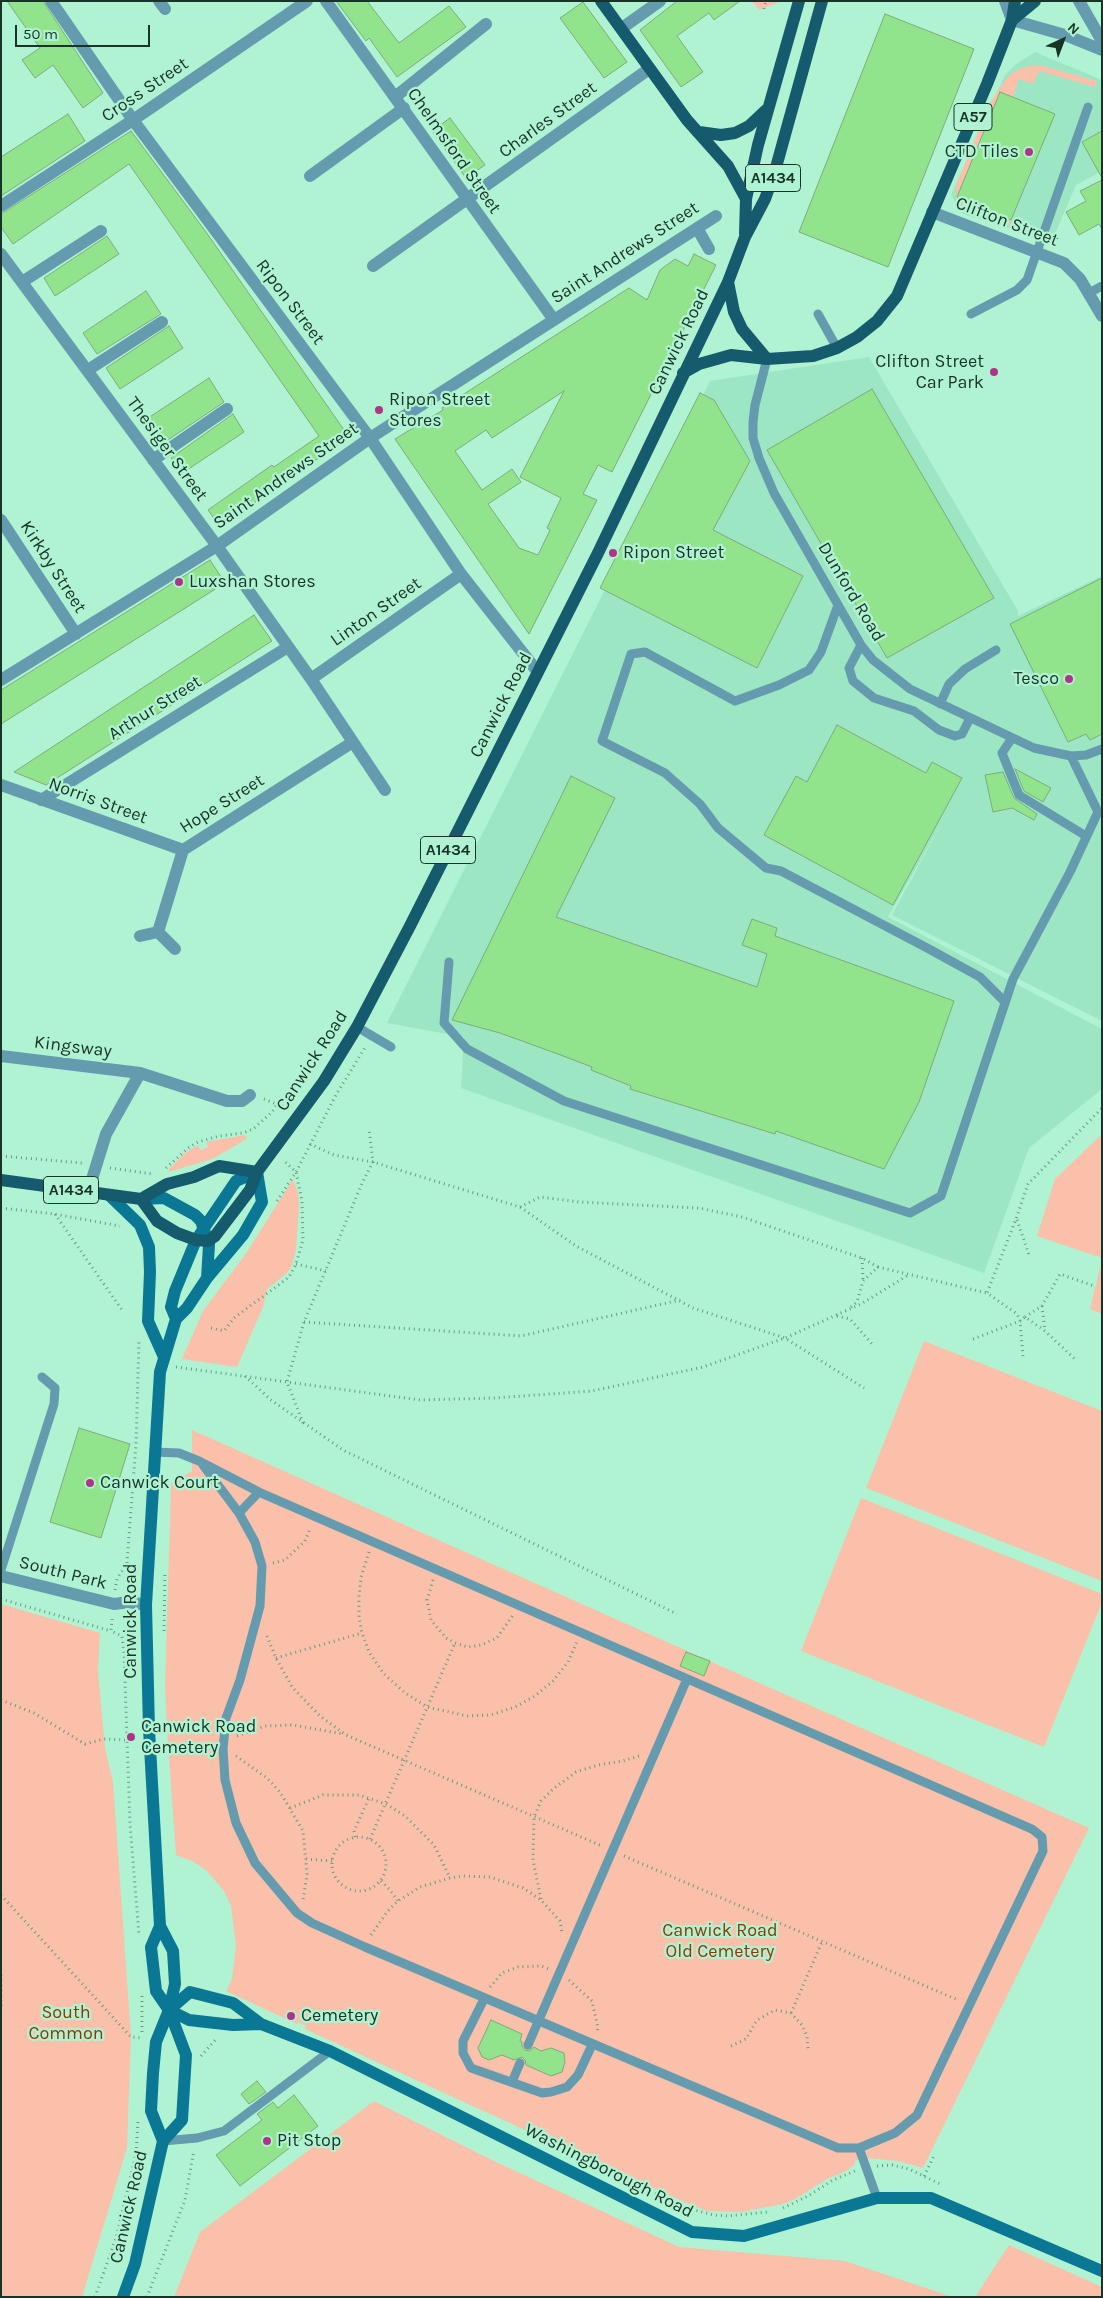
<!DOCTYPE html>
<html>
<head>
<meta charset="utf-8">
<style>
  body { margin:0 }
  #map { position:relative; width:1103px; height:2298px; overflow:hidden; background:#b0f3d2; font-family:Karla,sans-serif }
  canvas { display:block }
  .frame { position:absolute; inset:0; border:2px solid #183327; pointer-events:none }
  .north { position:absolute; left:1038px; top:15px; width:50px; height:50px; -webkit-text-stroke:4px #b0f3d2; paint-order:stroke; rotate:43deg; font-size:14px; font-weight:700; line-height:20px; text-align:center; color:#183327 }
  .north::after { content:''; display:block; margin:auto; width:18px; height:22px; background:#183327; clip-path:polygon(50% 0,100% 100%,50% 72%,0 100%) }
  .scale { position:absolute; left:15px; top:25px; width:135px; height:22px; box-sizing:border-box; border:2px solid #183327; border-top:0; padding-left:6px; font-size:15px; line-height:18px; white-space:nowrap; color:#183327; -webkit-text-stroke:4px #b0f3d2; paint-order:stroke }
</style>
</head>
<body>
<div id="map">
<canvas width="1103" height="2298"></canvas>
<div class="frame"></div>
<div class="north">N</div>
<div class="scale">50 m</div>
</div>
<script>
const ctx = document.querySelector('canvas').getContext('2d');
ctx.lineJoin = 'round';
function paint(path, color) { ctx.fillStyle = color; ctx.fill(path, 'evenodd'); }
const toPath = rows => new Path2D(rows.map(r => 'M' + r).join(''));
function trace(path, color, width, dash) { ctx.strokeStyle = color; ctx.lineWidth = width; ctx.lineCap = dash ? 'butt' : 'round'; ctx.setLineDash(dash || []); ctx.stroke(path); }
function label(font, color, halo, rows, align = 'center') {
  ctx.font = font + ' Karla,sans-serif'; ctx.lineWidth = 4.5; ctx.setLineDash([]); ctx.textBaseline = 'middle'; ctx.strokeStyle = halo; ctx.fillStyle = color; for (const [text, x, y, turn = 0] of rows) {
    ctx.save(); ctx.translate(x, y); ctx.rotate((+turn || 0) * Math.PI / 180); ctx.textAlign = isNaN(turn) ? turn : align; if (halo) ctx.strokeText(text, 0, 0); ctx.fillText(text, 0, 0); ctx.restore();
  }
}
const built = toPath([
  [1035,52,1102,80,1102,171,1076,185,1052,241,963,214,951,195,1005,75,1016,64],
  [869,357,1018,611,1018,616,1102,576,1102,1021,892,915,944,819,888,917,1102,1029,1102,1089,1029,1148,984,1273,461,1088,464,1037,387,1023,710,381]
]);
const green = toPath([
  [752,1,782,1,759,10],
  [1039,65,1097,81,1095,87,1039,71,1033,84,1019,79,1013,97,1000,92,957,197,1011,220,1009,226,964,208,957,198,956,194,956,185,990,103,1005,80,1015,71,1025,67],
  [1102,1134,1102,1258,1037,1236,1055,1179],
  [245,1135,247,1138,240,1143,212,1159,169,1172,169,1169,185,1153,198,1145,201,1150,208,1147,206,1142],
  [293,1179,298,1193,299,1206,296,1250,292,1265,287,1273,267,1289,263,1307,237,1367,182,1359,203,1311,247,1252],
  [1102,1260,1102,1314,1090,1309],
  [924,1341,1102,1411,1102,1581,866,1488],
  [192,1430,741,1675,1089,1828,923,2168,898,2161,865,2158,855,2161,854,2165,848,2170,827,2179,795,2199,783,2204,741,2212,707,2211,691,2205,468,2104,305,2029,306,2026,298,2022,297,2024,226,1991,232,1979,236,1946,231,1906,224,1891,206,1870,192,1861,176,1855,167,1731,165,1687,171,1483,192,1471],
  [861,1498,1102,1594,1102,1602,1044,1747,801,1651],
  [1,1604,100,1633,98,1672,105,1748,113,1782,131,2037,127,2148,82,2297,1,2297],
  [374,2101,494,2161,679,2247,845,2261,953,2297,174,2297,200,2232],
  [1009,2245,1102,2287,1102,2297,975,2297]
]);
const building = toPath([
  [7,1,43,1,103,93,83,108,53,65,35,78,22,60,40,48,7,1],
  [336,1,367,1,399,43,449,6,466,27,397,77,369,38,366,41,336,1],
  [677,1,740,1,714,20,709,13,677,36,703,72,681,87,640,30,677,1],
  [583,2,627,62,604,78,560,18,583,2],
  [885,14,974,49,888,267,799,232,885,14],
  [1000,92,1055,114,1011,220,957,197,1000,92],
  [68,114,85,141,1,196,1,157,68,114],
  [450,118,485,165,466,178,432,131,450,118],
  [131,131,206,232,349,437,220,527,208,510,272,465,274,467,319,436,129,164,13,244,1,227,1,214,131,131],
  [1102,131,1102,178,1082,142,1102,131],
  [1102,180,1102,229,1099,224,1079,235,1066,212,1086,201,1080,191,1102,180],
  [107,236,119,254,55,296,44,278,107,236],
  [694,254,716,265,612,472,598,465,583,494,597,500,529,634,395,439,443,410,442,408,629,288,647,300,660,270,675,259,688,266,694,254],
  [564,391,520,477,561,498,547,528,550,530,538,555,519,548,488,504,521,482,512,469,482,490,455,451,486,430,492,438,564,391],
  [146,291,161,314,97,354,83,333,146,291],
  [169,326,183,348,120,389,106,368,169,326],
  [209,378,224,402,162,444,145,420,209,378],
  [872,389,994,598,887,658,767,450,872,389],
  [700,393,714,400,750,461,713,530,803,576,757,668,600,588,700,393],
  [233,414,244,432,181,474,171,458,233,414],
  [210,560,225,583,1,724,1,690,210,560],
  [1102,578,1102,734,1090,740,1086,734,1068,742,1010,624,1102,578],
  [254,615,272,641,46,785,14,772,254,615],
  [837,725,926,773,932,762,962,778,893,905,764,835,796,776,807,782,837,725],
  [1015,769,1051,788,1043,802,1024,791,1015,769],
  [1003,772,1014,798,1037,814,1034,820,1012,808,993,812,985,775,1003,772],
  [571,776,615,798,556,917,757,987,767,954,742,945,752,919,777,928,775,936,954,1001,919,1102,884,1169,776,1131,775,1134,630,1089,631,1086,591,1070,592,1067,558,1054,500,1033,452,1020,571,776],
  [79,1428,130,1444,101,1538,50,1522,79,1428],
  [686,1652,710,1661,704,1676,680,1666,686,1652],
  [491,2020,522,2034,520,2041,522,2042,522,2046,525,2050,529,2051,534,2047,541,2051,551,2048,564,2053,565,2062,562,2072,551,2076,526,2065,525,2060,522,2057,514,2060,502,2055,489,2060,482,2057,478,2048,491,2020],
  [257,2081,266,2092,249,2104,241,2094,257,2081],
  [294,2095,318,2126,240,2186,216,2155,262,2120,257,2114,273,2102,278,2108,294,2095]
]);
const path = toPath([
  [764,9,766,1],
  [264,1099,286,1108],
  [310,1144,334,1155,373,1162,520,1207,576,1246,693,1308,785,1338,864,1388],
  [1,1156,82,1163],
  [110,1168,153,1174],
  [166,1168,188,1148,198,1142,219,1136,243,1133,253,1129,272,1112,278,1103],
  [277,1201,296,1172,337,1093,366,1046],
  [520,1207,540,1197,580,1202,699,1208,742,1217,862,1258,878,1267],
  [1,1208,54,1214,120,1226],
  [55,1214,122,1310],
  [1017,1220,1029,1255],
  [862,1258,863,1280],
  [296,1264,326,1271],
  [1042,1306,1045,1330],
  [851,1307,857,1302,863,1281,878,1267,987,1293],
  [837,1316,850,1319,873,1345],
  [1025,1317,1042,1306,1060,1274,1094,1286],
  [304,1322,521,1336,680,1300],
  [211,1328,224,1331,234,1318,289,1277,296,1264,303,1240,302,1201,296,1172,283,1160],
  [973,1339,1020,1321,1025,1317,1045,1331,1077,1361],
  [1023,1356,1020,1321,1017,1314,987,1293,1016,1219,1028,1184,1102,1108],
  [176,1367,420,1400,494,1398,592,1391,703,1367,785,1338,861,1304,910,1274],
  [245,1376,271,1400,343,1450,677,1614],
  [303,1423,287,1382,304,1322,363,1181,373,1162,369,1129],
  [369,1552,361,1577,359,1597,359,1618,362,1633,369,1652,384,1674,404,1692,427,1707,467,1716,491,1715,515,1707,535,1696,553,1681,568,1662,577,1642],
  [273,1563,285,1560,305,1541,310,1529],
  [433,1580,427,1600,431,1620,446,1638,455,1643,468,1647,481,1645,497,1638,513,1615],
  [115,1590,117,1579,127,1563,136,1444,139,1340],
  [1,1599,111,1631],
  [112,1619,111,1631,122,1636,124,1653,130,1824,139,1935],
  [164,1631,165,1572],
  [267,1636,276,1658,292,1687,320,1716,346,1735,602,1846],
  [276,1658,362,1633],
  [1,1700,34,1713,85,1744,104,1739,125,1740],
  [237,1736,265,1726,293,1725,343,1734],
  [236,1756,267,1778,280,1792,303,1831,307,1874,303,1901],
  [290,1808,323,1795,359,1795,386,1804,405,1816,434,1845,450,1878],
  '332 1864a27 27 0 1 1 54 0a27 27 0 1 1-54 0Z',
  [355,1837,354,1831,369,1798],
  [370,1839,455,1643],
  [624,1856,958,2000],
  [306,1859,332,1861],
  [381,1881,390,1890,398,1901],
  [1,1895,131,2037,141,2038],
  [541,1899,533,1860,534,1817,541,1801,553,1789,576,1772,598,1765,622,1761,639,1756],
  [371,1935,387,1912,398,1901,420,1887,450,1878,463,1876,490,1877,523,1888,541,1900,560,1921,562,1933],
  [1,1975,1,2009],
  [569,1980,592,2001,598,2028,597,2032],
  [490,1987,502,1973,518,1967,541,1966,549,1969],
  [142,1996,142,2035],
  [791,2013,822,1942],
  [731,2046,746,2039,757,2020,775,2010,791,2013,802,2025,807,2036,808,2049],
  [201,2056,217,2038],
  [877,2166,892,2165,909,2169,940,2184],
  [924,2176,935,2154],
  [623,2179,691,2209,714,2215,728,2216,767,2212],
  [783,2208,808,2196,833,2180,855,2171],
  [95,2297,116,2238,136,2154,138,2121],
  [147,2297,185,2200,194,2150]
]);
const lane = toPath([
  [1089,293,1102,286],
  [818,314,837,348],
  [971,314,1017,290,1027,280,1088,107],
  [767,359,755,405,753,422,753,438,759,458,774,493,861,645,873,660,910,689,1034,748,1071,756,1086,755,1102,749],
  [838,605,821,652,809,670,779,685,735,701,645,652,631,654,602,741,665,773,700,804,718,828,766,868,781,871,929,949,980,977,1005,1002],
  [861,645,849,668,853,681,874,698,914,711,939,730,955,736,962,734,970,718],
  [940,704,949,684,965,669,996,650],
  [1012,738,1002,753,1019,795,1086,836],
  [449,962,444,1023,467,1049,564,1101,910,1213,941,1196,1013,979,1070,872,1098,812,1071,756],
  [357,1027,391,1047],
  [154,1452,179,1453,199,1461,259,1492,1032,1829,1042,1837,1043,1851,917,2115,895,2133,859,2148],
  [203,1465,239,1513,255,1542,262,1566,260,1606,240,1680,226,1718,223,1749,225,1780,236,1823,255,1863,297,1913,312,1923,365,1947,838,2148,859,2148,877,2198],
  [239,1513,259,1492],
  [1,1570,54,1404,55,1388,42,1377],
  [484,1999,463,2041,463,2053,471,2068,542,2093,551,2092,567,2087,578,2075,592,2045],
  [528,2045,687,1679],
  [512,2082,520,2063],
  [163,2141,197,2138,224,2131,330,2051]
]);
const street = toPath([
  [51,1,133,120,370,438,461,574,537,671],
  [159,1,165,9],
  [326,1,554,320],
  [1005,1,1012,20,1065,35,1102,50],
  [1079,1,1102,41],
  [622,28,660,1],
  [395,97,486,24],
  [310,176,404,108],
  [1,206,133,120,307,1],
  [932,212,1064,263,1080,279,1102,316],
  [697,228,709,249],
  [1,254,217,546,311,679,385,790],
  [373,266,649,69],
  [22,282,101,231],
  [88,370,162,322],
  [153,460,227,409],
  [1,520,76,634],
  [311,679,461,574],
  [1,680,217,546,370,438,716,216],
  [1,785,183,850],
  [41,800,288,647],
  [158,932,175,949],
  [140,936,158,932,183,850,353,742],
  [1,1056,140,1073,227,1101,242,1101,250,1095],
  [88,1192,106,1134,140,1073],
  [1,1576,114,1604,129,1602,146,1605]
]);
const secondary = toPath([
  [109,1195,140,1225,149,1247,150,1272,148,1321,164,1357],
  [141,1199,164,1198,195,1215,201,1221,209,1245,207,1278],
  [160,1926,151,1947,156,1991,169,2010,186,2055,182,2120,163,2141],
  [169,2010,189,2020,233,2025,261,2024,330,2051,692,2232,744,2236,877,2198,931,2198,1102,2271],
  [169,2010,190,1992,233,2003,261,2024],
  [123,2297,135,2264,163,2141,151,2111,153,2073,156,2042,169,2010,175,1984,173,1951,160,1926,149,1729,146,1605,160,1372,176,1319,187,1308,207,1278,243,1235,262,1202,257,1172,236,1181,196,1240,175,1291,171,1307,176,1319]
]);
const primary = toPath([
  [601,1,687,120,728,166,746,199],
  [1012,20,1035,1],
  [699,132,721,135,735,133,749,126,766,110],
  [745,234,746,199,758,145,799,1],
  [728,282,734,312,742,329,767,359],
  [683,373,699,364,731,355,767,359,813,356,837,348,857,337,877,321,897,296,987,84,1012,20,1015,1],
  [1,1180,141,1199],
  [141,1199,157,1221,177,1233,196,1240,208,1241,215,1236,250,1190,257,1172,324,1081,357,1027,410,926,598,553,728,282,745,237,765,199,775,171,822,1],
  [141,1199,167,1184,194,1177,219,1166,257,1172]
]);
const markers = [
  [1029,152,5,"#ae3488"],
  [994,372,5,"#ae3488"],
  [379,410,5,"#ae3488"],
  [613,553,5,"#ae3488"],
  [179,582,5,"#ae3488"],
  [1069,679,5,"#ae3488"],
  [90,1483,5,"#ae3488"],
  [131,1737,5,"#ae3488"],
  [291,2016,5,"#ae3488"],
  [267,2141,5,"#ae3488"]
];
const shields = [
  [973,117,38],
  [773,178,55],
  [448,850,55],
  [71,1190,55]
];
const shieldNames = [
  ["A57",973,117],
  ["A1434",773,178],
  ["A1434",448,850],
  ["A1434",71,1190]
];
const streetNames = [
  ["Cross Street",145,90,-34],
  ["Charles Street",548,120,-36],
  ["Chelmsford Street",454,151,55],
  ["Clifton Street",1007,222,21],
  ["Saint Andrews Street",625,253,-33],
  ["Ripon Street",290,302,53],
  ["Canwick Road",679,342,-64],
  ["Thesiger Street",167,449,54],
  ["Saint Andrews Street",286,476,-35],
  ["Kirkby Street",53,567,57],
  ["Dunford Road",851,592,59],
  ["Linton Street",376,612,-35],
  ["Canwick Road",501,705,-63],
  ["Arthur Street",155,708,-32],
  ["Norris Street",98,801,20],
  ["Hope Street",222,804,-32],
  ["Kingsway",73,1047,7],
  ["Canwick Road",312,1061,-57],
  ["South Park",63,1573,14],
  ["Canwick Road",131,1621,-90],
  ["Washingborough Road",609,2171,27],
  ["Canwick Road",129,2207,-77]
];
const poiNames = [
  ["CTD Tiles",1019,152,"right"],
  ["Clifton Street",984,362,"right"],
  ["Car Park",984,383,"right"],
  ["Ripon Street",389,400],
  ["Stores",389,421],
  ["Ripon Street",623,553],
  ["Luxshan Stores",189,582],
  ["Tesco",1059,679,"right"],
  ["Canwick Court",100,1483],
  ["Canwick Road",141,1727],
  ["Cemetery",141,1748],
  ["Cemetery",301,2016],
  ["Pit Stop",277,2141]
];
const parkNames = [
  ["Canwick Road",720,1931],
  ["Old Cemetery",720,1952],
  ["South",66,2013],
  ["Common",66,2034]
];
paint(built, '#9ce6c3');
paint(green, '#fac0a9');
paint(building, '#91e38c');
trace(building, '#80aa7d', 1);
trace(path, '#699a83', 3, [1, 4]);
trace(lane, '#659baf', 9);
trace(street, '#659baf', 12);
trace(secondary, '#0a7895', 12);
trace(primary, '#165a6e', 12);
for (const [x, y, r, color] of markers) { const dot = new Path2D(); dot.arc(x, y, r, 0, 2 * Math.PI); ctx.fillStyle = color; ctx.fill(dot); trace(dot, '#b0f3d2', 2); }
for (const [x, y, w] of shields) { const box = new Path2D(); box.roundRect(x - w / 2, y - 13.5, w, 27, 4); ctx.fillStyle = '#b0f3d2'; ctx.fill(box); trace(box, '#183327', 1); }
label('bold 16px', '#183327', null, shieldNames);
label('18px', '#183327', '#b0f3d2', streetNames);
label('18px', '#183327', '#b0f3d2', poiNames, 'left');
label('18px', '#933600', '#b0f3d2', parkNames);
</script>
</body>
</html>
